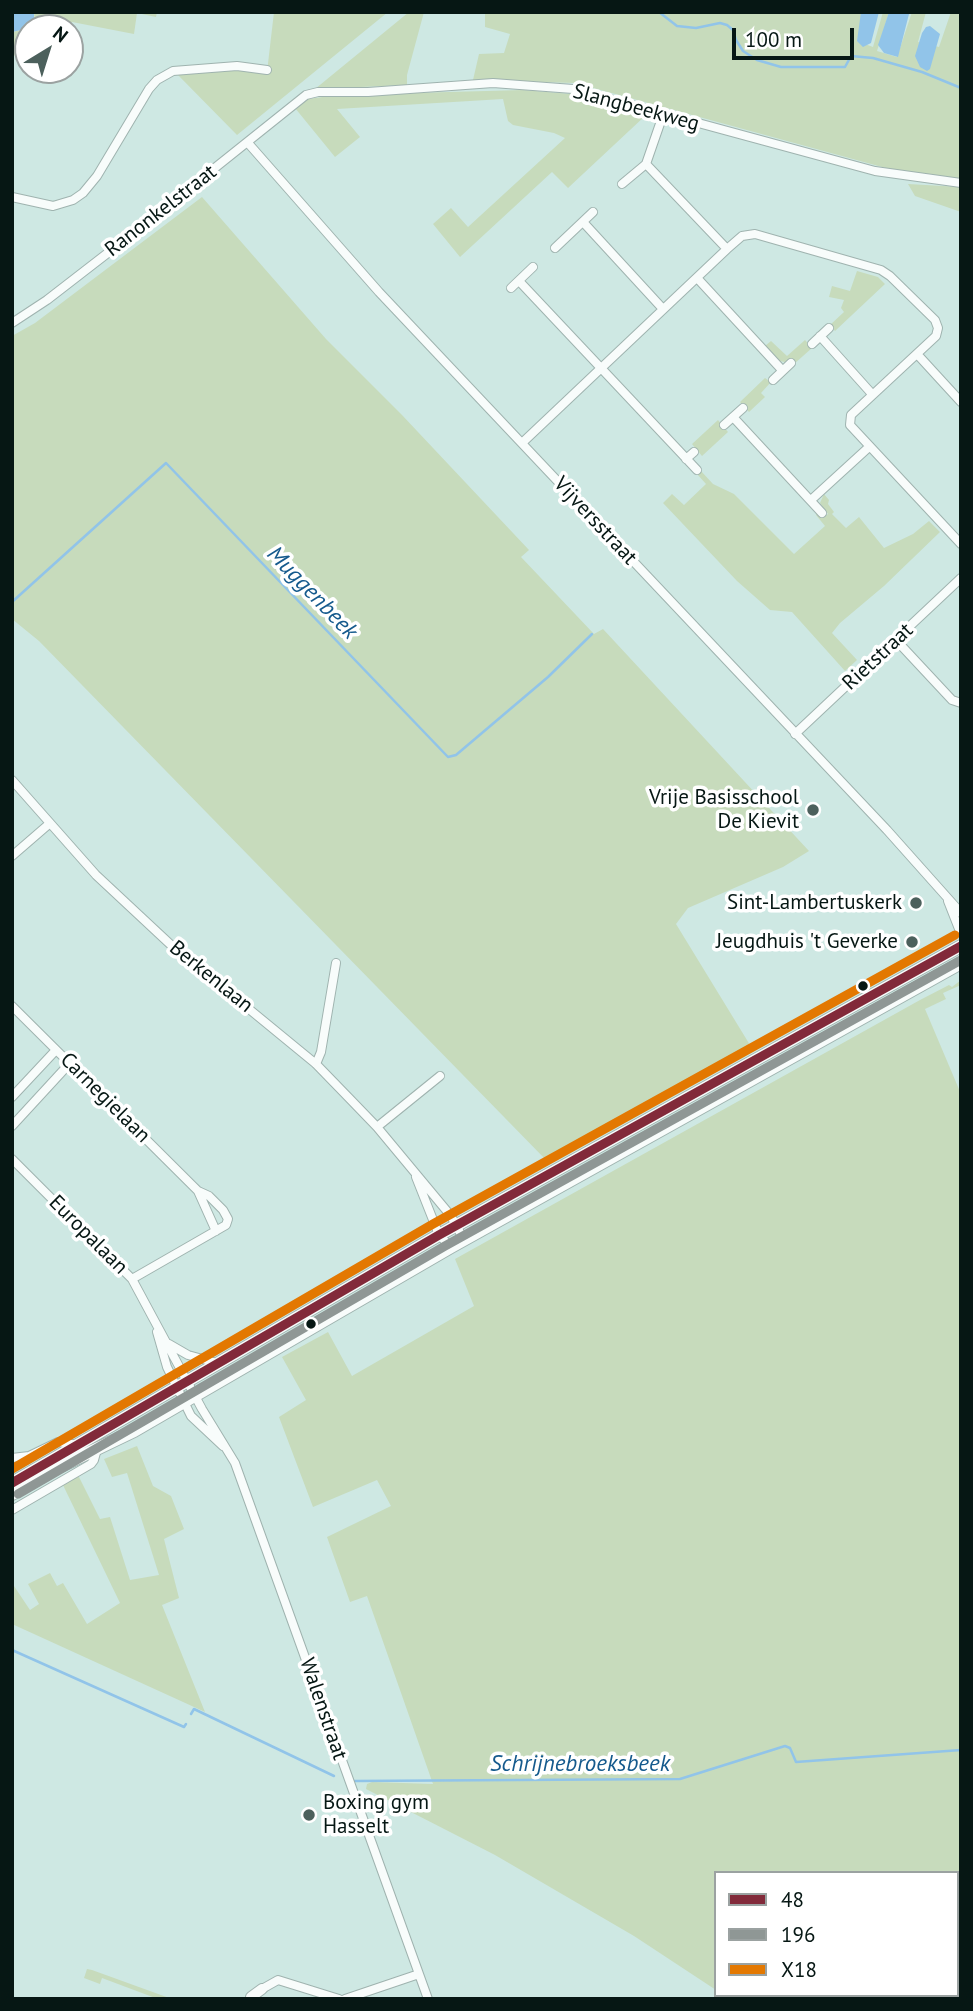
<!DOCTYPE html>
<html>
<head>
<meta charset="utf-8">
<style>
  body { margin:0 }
  #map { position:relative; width:973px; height:2011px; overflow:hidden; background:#cee8e3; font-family:"PT Sans",sans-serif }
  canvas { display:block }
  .frame { position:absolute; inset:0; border:14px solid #061714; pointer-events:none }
  .legend { position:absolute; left:714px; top:1871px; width:245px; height:126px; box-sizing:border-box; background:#fff; border:2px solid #9ba2a1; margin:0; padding:9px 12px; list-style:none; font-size:21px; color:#061714 }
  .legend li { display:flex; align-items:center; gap:14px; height:35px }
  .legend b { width:35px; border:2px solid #9ba2a1 }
  .north { position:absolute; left:14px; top:14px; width:70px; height:70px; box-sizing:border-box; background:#fff; border:2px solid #9ba2a1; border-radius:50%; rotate:38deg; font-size:19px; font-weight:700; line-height:28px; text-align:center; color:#061714 }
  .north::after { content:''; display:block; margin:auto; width:24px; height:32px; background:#4c605c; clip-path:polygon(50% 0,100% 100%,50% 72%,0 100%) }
  .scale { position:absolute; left:732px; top:28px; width:122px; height:32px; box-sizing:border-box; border:4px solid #061714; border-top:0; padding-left:9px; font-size:21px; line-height:24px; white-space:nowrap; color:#061714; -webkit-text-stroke:5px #fff; paint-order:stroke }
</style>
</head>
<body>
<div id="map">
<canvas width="973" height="2011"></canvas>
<div class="frame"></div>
<ul class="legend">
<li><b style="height:9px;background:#822a3a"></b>48</li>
<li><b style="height:9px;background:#8f9795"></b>196</li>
<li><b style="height:9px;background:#e37801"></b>X18</li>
</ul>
<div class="north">N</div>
<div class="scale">100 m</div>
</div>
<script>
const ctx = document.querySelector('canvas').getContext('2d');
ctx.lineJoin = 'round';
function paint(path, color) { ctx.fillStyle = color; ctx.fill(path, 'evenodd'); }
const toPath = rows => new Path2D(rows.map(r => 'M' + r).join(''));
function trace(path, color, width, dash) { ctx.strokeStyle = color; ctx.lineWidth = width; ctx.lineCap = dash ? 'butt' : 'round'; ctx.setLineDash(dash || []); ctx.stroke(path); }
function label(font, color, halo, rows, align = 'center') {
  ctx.font = font + ' "PT Sans",sans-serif'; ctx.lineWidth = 7; ctx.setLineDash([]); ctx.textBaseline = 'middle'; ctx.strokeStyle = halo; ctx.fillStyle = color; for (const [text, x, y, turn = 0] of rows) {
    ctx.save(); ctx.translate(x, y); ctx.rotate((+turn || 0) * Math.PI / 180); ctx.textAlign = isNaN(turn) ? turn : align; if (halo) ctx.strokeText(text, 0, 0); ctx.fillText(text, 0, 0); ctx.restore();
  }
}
const green = toPath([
  [34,12,157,12,156,17,137,13,134,34,72,22,68,28,32,28,35,23],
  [274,12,388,12,237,135,177,74,231,70,267,72],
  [409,12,424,12,407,75,407,85,315,89],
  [485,12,864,12,857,41,873,47,883,12,889,12,877,51,897,57,912,12,926,12,918,42,939,47,951,12,961,12,961,180,893,170,575,83,473,80,479,54,504,53,510,34,485,27],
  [28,29,28,59,16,54,12,58,12,32],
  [523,90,571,94,645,116,568,188,552,172,460,257,433,224,451,208,468,227,565,138,554,133,513,125,508,121,503,99,337,109,360,137,335,157,295,108,308,99,337,95],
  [908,184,961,187,961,212,915,196],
  [202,197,326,339,402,415,529,550,521,557,594,634,603,629,809,851,783,867,688,908,676,924,750,1045,547,1161,39,641,12,619,12,336,35,323],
  [857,271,878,277,885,284,835,331,830,325,844,312,841,308,844,300,829,297,832,286,850,291],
  [805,340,812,348,794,364,789,359,785,362,779,361,765,346,771,341,787,356],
  [765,378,771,382,761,393,765,397,749,412,740,402],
  [718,420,728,432,702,456,692,444],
  [701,471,713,484,734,494,794,554,825,526,816,515,817,513,822,518,828,514,820,503,824,494,829,500,828,504,834,512,832,514,846,528,859,517,884,548,913,534,929,521,940,532,884,586,840,623,832,633,857,660,845,671,792,612,770,610,737,581,663,503,672,494,684,505,706,484,697,474],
  [961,980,961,985,943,993,946,999,925,1009,961,1094,961,1999,730,1999,724,1995,957,1995,957,1873,716,1873,716,1990,634,1936,495,1855,366,1789,367,1784,372,1782,433,1784,367,1596,350,1602,327,1537,391,1506,377,1480,313,1507,279,1417,306,1400,282,1357,328,1332,352,1376,474,1306,455,1259,920,1000,949,985,952,987],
  [137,1446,153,1486,171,1496,184,1529,164,1539,179,1598,162,1605,205,1712,12,1624,12,1583,30,1610,39,1604,28,1584,50,1573,57,1586,63,1583,87,1624,120,1603,62,1483,78,1475,100,1519,110,1517,130,1580,159,1575,127,1473,112,1477,104,1459],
  [87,1969,92,1970,172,1999,158,1999,102,1978,100,1984,84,1978]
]);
const water = toPath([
  [12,12,34,12,34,27,12,32],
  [861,12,879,12,871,43,863,47,857,41],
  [889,12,909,14,898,57,884,53,878,45],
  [930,26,940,34,930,69,927,71,920,67,915,56,922,33,926,27]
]);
const stream = toPath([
  [659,12,677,26,696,28,720,23,727,25,733,30,736,40,743,51,757,60,781,67,845,67,851,56,873,58,922,72,961,88],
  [12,602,166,463,448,757,456,755,548,677,592,634],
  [12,1650,184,1727,186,1724],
  [191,1714,194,1709,334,1776],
  [354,1781,680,1779,785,1746,790,1748,796,1762,961,1750]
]);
const street = toPath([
  [248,143,379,292,887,830,961,913],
  [646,164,727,249],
  [622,184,646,164,663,115],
  [12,197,53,206,73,200,83,193,97,176,149,89,157,80,173,71,237,66,267,70],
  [583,222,663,309],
  [555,248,593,212],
  [698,279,782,370],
  [519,281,697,470],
  [511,288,533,267],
  [12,323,47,300,131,235,306,95,318,92,368,92,493,83,573,89,875,171,961,183],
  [820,336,872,394],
  [812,344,829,328],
  [917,354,961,402],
  [773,380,791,363],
  [733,417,822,513],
  [724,425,743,408],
  [522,443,727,249,742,236,755,234,881,270,890,276,935,320,938,328,936,336,851,415,850,425,961,544],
  [686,459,694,452],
  [811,500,869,447],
  [896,640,952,700,961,703],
  [795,734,961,578],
  [12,780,96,875,171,945,316,1064,349,1098,377,1127,451,1216,464,1240],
  [12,856,49,824],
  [948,901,961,934],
  [12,1006,198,1191,209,1196,223,1210,228,1219,226,1225,132,1279],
  [316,1064,321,1052,336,963],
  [12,1097,56,1050],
  [12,1126,70,1063],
  [377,1127,440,1076],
  [12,1159,132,1279,202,1409,235,1463,428,1999],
  [416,1177,439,1235,451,1247],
  [198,1191,216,1231],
  [157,1332,167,1367,191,1416,223,1446],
  [169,1344,188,1355,217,1363],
  [12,1458,29,1456,58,1442,78,1445],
  [12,1510,91,1464,94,1460,97,1449],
  [262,1989,278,1980,339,1999],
  [345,1999,419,1974]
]);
const secondary = toPath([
  [251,1997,262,1989]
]);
const primary = toPath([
  [12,1483,439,1235,961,946],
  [12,1494,57,1468,134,1431,451,1247,961,963]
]);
const bus1 = toPath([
  [12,1483,439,1235,961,946]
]);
const bus2 = toPath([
  [18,1494,445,1246,961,960]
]);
const bus3 = toPath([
  [12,1469,433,1224,955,935]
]);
const markers = [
  [813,810,7,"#4c605c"],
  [916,903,7,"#4c605c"],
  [912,942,7,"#4c605c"],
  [863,986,6,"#061714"],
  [311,1324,6,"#061714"],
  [309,1815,7,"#4c605c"]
];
const streetNames = [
  ["Slangbeekweg",636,108,15],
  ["Ranonkelstraat",161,211,-38],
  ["Vijversstraat",595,521,47],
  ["Rietstraat",878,657,-43],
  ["Berkenlaan",211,977,39],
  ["Carnegielaan",105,1098,45],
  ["Europalaan",88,1235,45],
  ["Walenstraat",323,1709,71]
];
const poiNames = [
  ["Vrije Basisschool",799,798],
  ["De Kievit",799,822],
  ["Sint-Lambertuskerk",902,903],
  ["Jeugdhuis 't Geverke",898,942],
  ["Boxing gym",323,1803,"left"],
  ["Hasselt",323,1827,"left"]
];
const waterNames = [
  ["Muggenbeek",312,593,46],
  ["Schrijnebroeksbeek",580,1764]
];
paint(green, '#c7dbbc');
paint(water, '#91c4e9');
trace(stream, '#91c4e9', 2.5);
trace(street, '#9fb3af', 10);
trace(secondary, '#9fb3af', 12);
trace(primary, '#9fb3af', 14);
trace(street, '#f8fcfb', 8);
trace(secondary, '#f8fcfb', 10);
trace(primary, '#f8fcfb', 12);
trace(bus1, '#822a3a', 9);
trace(bus2, '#8f9795', 9);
trace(bus3, '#e37801', 9);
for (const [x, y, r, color] of markers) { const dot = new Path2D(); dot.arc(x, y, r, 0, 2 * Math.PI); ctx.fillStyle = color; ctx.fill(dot); trace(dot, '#fff', 2.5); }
label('21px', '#061714', '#fff', streetNames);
label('21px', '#061714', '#fff', poiNames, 'right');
label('italic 23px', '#155a8d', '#fff', waterNames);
</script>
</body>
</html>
